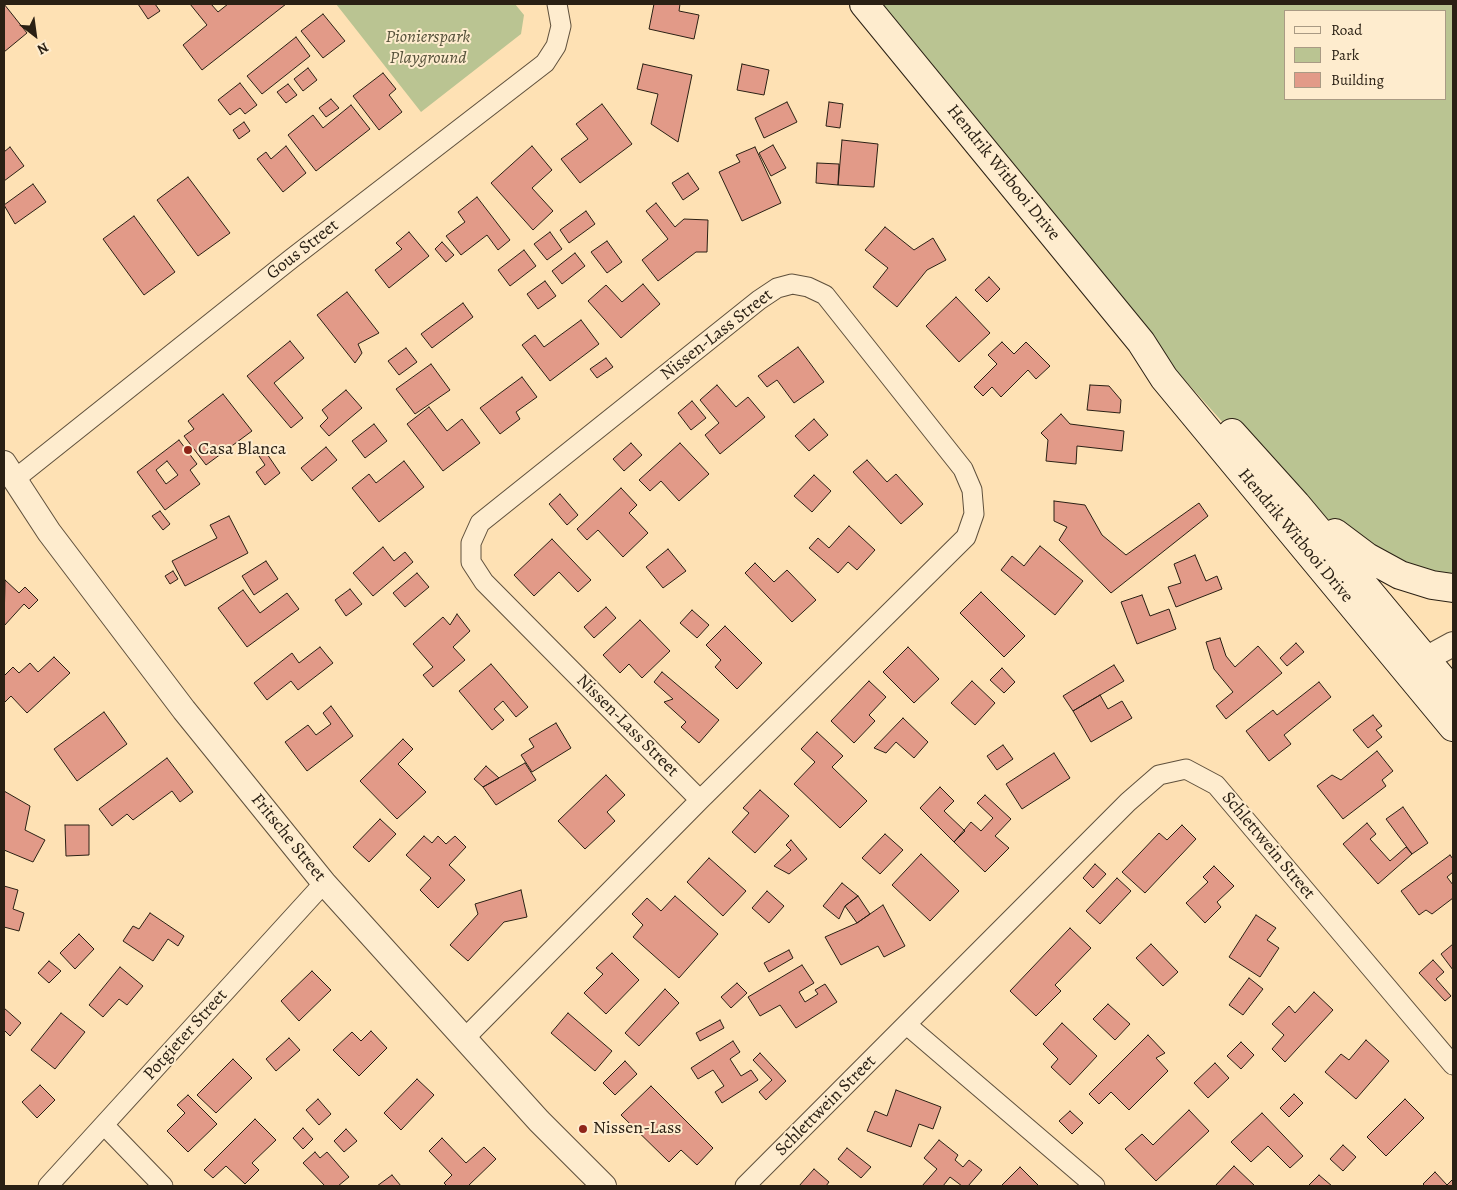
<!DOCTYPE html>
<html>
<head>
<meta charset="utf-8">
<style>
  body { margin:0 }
  #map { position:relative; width:1457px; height:1190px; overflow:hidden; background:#fee1b4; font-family:Alegreya,serif }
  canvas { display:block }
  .frame { position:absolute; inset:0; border:5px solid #2a2014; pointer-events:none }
  .legend { position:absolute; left:1284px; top:10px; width:162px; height:90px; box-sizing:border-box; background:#feecce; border:1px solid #a99a84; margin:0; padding:6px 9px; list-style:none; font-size:15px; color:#2a2014 }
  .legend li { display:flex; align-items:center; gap:10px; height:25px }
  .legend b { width:25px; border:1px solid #a99a84 }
  .north { position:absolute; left:10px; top:10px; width:50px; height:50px; -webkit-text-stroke:4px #feecce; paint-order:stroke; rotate:150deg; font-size:14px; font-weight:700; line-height:20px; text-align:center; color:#2a2014 }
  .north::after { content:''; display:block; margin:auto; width:18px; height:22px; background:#2a2014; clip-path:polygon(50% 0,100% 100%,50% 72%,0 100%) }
</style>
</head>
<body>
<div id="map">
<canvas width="1457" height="1190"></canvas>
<div class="frame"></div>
<ul class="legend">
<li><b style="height:6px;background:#feecce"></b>Road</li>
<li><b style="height:14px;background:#bac492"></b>Park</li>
<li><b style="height:14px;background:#e29a88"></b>Building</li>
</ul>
<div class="north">N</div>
</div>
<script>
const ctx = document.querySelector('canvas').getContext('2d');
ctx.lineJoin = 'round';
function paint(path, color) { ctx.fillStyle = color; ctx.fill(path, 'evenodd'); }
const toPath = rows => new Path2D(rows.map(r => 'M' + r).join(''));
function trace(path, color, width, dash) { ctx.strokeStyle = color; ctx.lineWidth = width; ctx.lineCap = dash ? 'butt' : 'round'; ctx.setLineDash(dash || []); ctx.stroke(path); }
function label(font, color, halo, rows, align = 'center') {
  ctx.font = font + ' Alegreya,serif'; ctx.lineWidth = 4; ctx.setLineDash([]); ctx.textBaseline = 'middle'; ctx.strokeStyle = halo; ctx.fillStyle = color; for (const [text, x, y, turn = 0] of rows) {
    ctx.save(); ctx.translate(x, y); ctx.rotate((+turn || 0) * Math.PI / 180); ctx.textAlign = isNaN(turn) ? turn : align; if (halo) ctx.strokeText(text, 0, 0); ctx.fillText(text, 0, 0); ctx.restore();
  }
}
const green = toPath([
  [336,4,515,4,524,15,521,34,421,112],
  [864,4,1453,4,1453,588,1432,585,1296,504,1174,368],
  [1286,11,1446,11,1446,99,1286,99]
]);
const building = toPath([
  [4,4,27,33,4,52,4,4],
  [138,4,155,4,160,11,148,19,138,4],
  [190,4,211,4,218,12,228,4,286,4,202,70,183,45,207,25,190,4],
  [654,4,680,4,679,11,699,15,694,39,649,29,654,4],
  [323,14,345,41,323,58,301,31,323,14],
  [296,37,310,56,262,94,247,76,296,37],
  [643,64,692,75,678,142,651,124,658,94,637,89,643,64],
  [742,64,769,70,764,95,737,90,742,64],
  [308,68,317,80,303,91,294,79,308,68],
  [383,73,396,89,389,95,402,112,379,130,353,96,383,73],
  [240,83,257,105,245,114,240,108,230,115,218,100,240,83],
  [288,84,297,95,286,103,277,92,288,84],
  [331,99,339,108,326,117,319,108,331,99],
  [787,102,797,122,764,138,755,118,787,102],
  [829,102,843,104,840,128,826,126,829,102],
  [602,104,632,144,580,183,561,159,588,139,576,124,602,104],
  [351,105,370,129,316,171,288,135,313,115,323,128,351,105],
  [244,122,250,131,239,139,233,130,244,122],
  [842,140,878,144,874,187,838,185,842,140],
  [773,145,786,168,771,176,759,153,773,145],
  [286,146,306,173,283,192,257,159,266,152,271,159,286,146],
  [532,146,552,170,532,188,553,211,533,230,491,183,532,146],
  [10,147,24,166,4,181,4,152,10,147],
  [755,147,781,203,742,221,719,172,740,162,736,155,755,147],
  [817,163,839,164,838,185,816,183,817,163],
  [688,173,699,189,683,200,672,183,688,173],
  [188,177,230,233,198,256,157,200,188,177],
  [33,184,46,202,15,224,4,205,33,184],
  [477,197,510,240,498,250,487,235,461,255,446,236,465,222,458,212,477,197],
  [656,203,675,227,684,219,708,220,707,252,696,252,658,281,642,260,668,239,646,211,656,203],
  [586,211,595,224,569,243,560,230,586,211],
  [134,216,175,272,144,295,103,239,134,216],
  [885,227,914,250,933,238,946,260,927,270,897,307,873,287,888,268,865,250,885,227],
  [409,232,429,256,389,288,375,270,402,249,396,243,409,232],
  [550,232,562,249,547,260,534,244,550,232],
  [607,241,622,262,607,273,591,252,607,241],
  [442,242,454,255,446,262,435,249,442,242],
  [524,250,536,266,510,286,498,270,524,250],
  [575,253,585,266,562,284,552,271,575,253],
  [989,277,1000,289,987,302,975,290,989,277],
  [545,281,556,296,538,309,527,294,545,281],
  [643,284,660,304,621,338,588,301,606,285,622,302,643,284],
  [347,292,379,333,358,344,362,353,355,363,317,315,347,292],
  [956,297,990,333,959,362,926,326,956,297],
  [463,303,473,317,432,348,421,334,463,303],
  [581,320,599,344,550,381,522,345,535,335,544,347,581,320],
  [290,341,304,358,274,383,303,418,291,428,247,376,290,341],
  [1002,342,1014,354,1026,342,1050,366,1036,379,1028,370,1001,397,992,387,983,396,974,387,997,364,988,355,1002,342],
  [798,347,824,382,794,403,777,380,767,387,758,376,798,347],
  [406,348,417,362,399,375,388,361,406,348],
  [606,358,613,367,597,378,590,369,606,358],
  [431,364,450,390,415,414,396,389,431,364],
  [522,377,537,397,516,412,520,419,500,434,480,408,522,377],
  [717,385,736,407,748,397,765,417,720,454,705,435,719,423,700,400,717,385],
  [1090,385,1109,386,1121,400,1120,413,1087,410,1090,385],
  [346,390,362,408,329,436,320,426,328,418,322,410,346,390],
  [223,394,252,431,206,465,184,436,194,429,188,421,223,394],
  [692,401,706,418,691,430,678,413,692,401],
  [429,407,447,431,462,419,480,443,443,471,407,424,429,407],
  [1061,414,1070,424,1124,431,1122,451,1077,446,1076,464,1046,461,1048,440,1041,433,1061,414],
  [814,419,828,435,809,451,795,436,814,419],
  [374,424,387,441,365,458,352,441,374,424],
  [179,440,197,464,190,470,200,484,165,510,137,472,179,440],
  [167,461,178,475,166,484,156,470,167,461],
  [631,443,642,455,624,471,613,459,631,443],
  [680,443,709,474,679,501,661,481,650,491,639,480,680,443],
  [326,447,337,460,312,481,301,468,326,447],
  [265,451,280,473,265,485,256,472,265,465,259,456,265,451],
  [867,460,887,482,896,474,923,504,901,524,853,472,867,460],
  [404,461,424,487,379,522,352,488,369,474,376,483,404,461],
  [814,475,831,491,812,512,794,496,814,475],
  [621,488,637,505,629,513,648,533,623,557,598,530,587,540,577,529,621,488],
  [560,494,578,515,567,525,549,504,560,494],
  [1054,501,1085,505,1102,535,1126,555,1199,503,1208,516,1111,593,1059,540,1067,527,1054,521,1054,501],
  [160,511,170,524,163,530,152,516,160,511],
  [229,516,248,553,185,586,172,561,217,538,210,525,229,516],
  [849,526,875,550,857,570,848,562,838,573,809,548,818,538,829,548,849,526],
  [552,539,591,580,578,592,559,572,534,596,514,575,552,539],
  [1040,546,1083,581,1055,615,1001,570,1012,556,1024,566,1040,546],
  [383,547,394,561,405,552,413,562,373,596,353,573,383,547],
  [668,549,686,571,663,588,646,567,668,549],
  [1195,555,1206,581,1217,576,1222,589,1176,607,1168,587,1181,583,1174,564,1195,555],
  [266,561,278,579,254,595,242,576,266,561],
  [755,563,774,582,787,570,816,600,792,622,745,573,755,563],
  [173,571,178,579,170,584,165,576,173,571],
  [417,573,429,587,405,607,393,593,417,573],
  [5,580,19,593,25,587,38,600,29,609,24,604,4,626,5,580],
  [350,589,362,604,346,616,335,600,350,589],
  [243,590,260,613,287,593,299,609,247,647,218,608,243,590],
  [981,592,1025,636,1004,657,960,613,981,592],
  [1142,595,1150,616,1169,609,1176,629,1137,644,1121,602,1142,595],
  [606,607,616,618,594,638,584,627,606,607],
  [692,610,709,625,697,638,680,623,692,610],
  [457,614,470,631,453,647,465,660,433,687,423,675,433,667,413,644,443,617,450,625,457,614],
  [640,620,670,651,642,678,629,664,620,673,603,655,640,620],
  [725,626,762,663,737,689,715,667,721,660,706,645,725,626],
  [1220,638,1226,656,1235,667,1258,646,1282,673,1226,719,1216,706,1233,692,1214,669,1206,642,1220,638],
  [1296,643,1304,652,1287,666,1280,658,1296,643],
  [320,647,333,663,298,690,291,681,267,700,254,683,292,653,299,663,320,647],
  [908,647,939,679,914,703,883,672,908,647],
  [54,657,70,673,27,713,11,696,4,703,4,676,13,667,19,673,30,663,38,672,54,657],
  [491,664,528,707,516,717,503,701,494,709,504,720,492,730,459,691,491,664],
  [1114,665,1124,681,1073,711,1063,696,1114,665],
  [1002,668,1015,682,1004,693,990,680,1002,668],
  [662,672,719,720,699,743,681,727,686,722,664,702,673,699,654,682,662,672],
  [869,681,886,697,869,715,875,721,854,743,831,721,869,681],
  [972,681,995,703,975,725,951,703,972,681],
  [1319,682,1331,697,1284,735,1291,744,1269,761,1246,731,1273,710,1277,715,1319,682],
  [1100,695,1108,709,1122,701,1132,718,1091,742,1073,711,1100,695],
  [331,706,353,736,307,771,285,742,308,725,316,735,331,724,323,713,331,706],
  [104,712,127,744,77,781,54,749,104,712],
  [1373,715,1382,726,1376,730,1382,737,1368,748,1353,730,1373,715],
  [903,718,928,742,914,758,896,742,886,753,874,748,903,718],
  [556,723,571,748,532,772,521,755,534,747,529,739,556,723],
  [817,732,843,756,832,767,867,801,840,828,794,784,815,762,801,749,817,732],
  [403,739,413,749,398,764,426,792,397,819,360,781,403,739],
  [1003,745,1013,759,997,770,987,756,1003,745],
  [1377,751,1393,771,1382,780,1386,786,1343,819,1317,786,1332,775,1341,780,1377,751],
  [1054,753,1070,778,1022,809,1006,784,1054,753],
  [167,758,193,792,180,802,172,791,133,820,127,814,112,826,99,809,167,758],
  [525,763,536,780,496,805,483,787,525,763],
  [486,766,499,778,483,787,474,779,486,766],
  [606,775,625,795,607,812,615,821,585,849,558,821,606,775],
  [940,787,954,801,944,811,965,831,954,842,920,808,940,787],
  [760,790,789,816,755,853,732,832,749,813,743,808,760,790],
  [4,791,30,806,25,830,45,840,33,862,4,850,4,791],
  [985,795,1011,819,995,836,1009,848,985,872,954,842,971,822,981,831,993,818,977,803,985,795],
  [1403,807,1428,843,1412,854,1386,819,1403,807],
  [380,819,396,834,369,862,353,847,380,819],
  [1367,823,1376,834,1370,839,1390,861,1406,847,1412,854,1378,884,1343,844,1367,823],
  [65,825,89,825,89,855,66,856,65,825],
  [1182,825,1196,839,1145,893,1122,872,1159,833,1167,840,1182,825],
  [885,834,903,850,880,874,862,858,885,834],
  [424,836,432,843,438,836,446,844,455,836,466,847,449,865,465,880,438,908,420,890,431,878,406,855,424,836],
  [791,840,807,859,789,874,774,866,791,850,786,845,791,840],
  [921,854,959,891,930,921,892,885,921,854],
  [1450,855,1453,859,1453,872,1447,877,1453,885,1453,898,1432,914,1426,910,1419,915,1401,891,1450,855],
  [709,858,746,891,723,916,687,882,709,858],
  [1095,864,1106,874,1093,888,1083,878,1095,864],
  [1214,866,1234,886,1217,902,1221,907,1205,923,1186,903,1208,882,1203,877,1214,866],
  [1117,878,1131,891,1100,924,1086,911,1117,878],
  [842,883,858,896,845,906,839,919,823,906,842,883],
  [4,886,18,890,13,909,24,913,19,931,4,927,4,886],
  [521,890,527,917,504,922,468,961,450,945,478,914,475,904,521,890],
  [767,891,784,906,769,923,752,908,767,891],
  [675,896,718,934,679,978,633,937,643,925,632,914,647,898,661,911,675,896],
  [858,896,870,914,857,923,845,906,858,896],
  [883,905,905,946,884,957,878,946,841,965,825,937,857,923,883,905],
  [150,913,184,936,178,946,168,939,153,961,123,941,133,926,139,929,150,913],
  [1256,915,1276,928,1267,940,1279,948,1260,977,1229,957,1256,915],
  [1070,928,1091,948,1055,985,1061,991,1036,1016,1010,991,1070,928],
  [79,934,94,949,75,969,60,953,79,934],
  [1151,944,1178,972,1163,986,1136,958,1151,944],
  [1453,944,1453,970,1441,954,1453,944],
  [789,950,793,958,769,972,764,963,789,950],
  [612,953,639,980,606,1014,584,993,603,974,596,968,612,953],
  [1433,960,1444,972,1436,979,1451,996,1445,1001,1419,973,1433,960],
  [49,961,61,971,49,983,38,973,49,961],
  [802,965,814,983,799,992,805,1002,818,994,815,990,825,984,837,1002,796,1028,780,1005,760,1016,748,997,802,965],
  [120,967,143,986,127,1005,119,999,103,1017,89,1005,120,967],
  [312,971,331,990,299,1021,281,1001,312,971],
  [1249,978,1263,989,1243,1015,1229,1005,1249,978],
  [737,983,747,993,731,1008,721,997,737,983],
  [665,989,679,1003,639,1046,625,1033,665,989],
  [1314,992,1333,1010,1285,1062,1272,1049,1284,1035,1272,1024,1289,1006,1295,1013,1314,992],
  [1108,1004,1130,1024,1115,1040,1093,1019,1108,1004],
  [4,1008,21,1023,10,1036,4,1030,4,1008],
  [61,1013,85,1032,55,1069,31,1050,61,1013],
  [568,1013,612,1051,595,1071,551,1033,568,1013],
  [720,1020,724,1028,700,1041,696,1033,720,1020],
  [1062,1023,1097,1056,1070,1085,1051,1067,1058,1059,1043,1044,1062,1023],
  [371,1031,387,1048,359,1076,333,1050,352,1032,361,1041,371,1031],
  [1148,1035,1165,1053,1156,1058,1168,1071,1129,1110,1111,1092,1099,1104,1089,1094,1148,1035],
  [289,1038,300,1050,276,1071,266,1059,289,1038],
  [1366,1040,1389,1061,1356,1099,1325,1072,1341,1054,1349,1060,1366,1040],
  [733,1041,740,1052,730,1059,741,1076,751,1070,758,1080,722,1103,715,1092,724,1086,713,1070,698,1079,691,1068,733,1041],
  [1241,1042,1254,1055,1241,1069,1227,1056,1241,1042],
  [760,1053,786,1081,766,1100,759,1092,772,1080,753,1060,760,1053],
  [233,1059,252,1078,216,1113,197,1095,233,1059],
  [625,1061,637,1074,615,1095,603,1083,625,1061],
  [1215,1063,1229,1078,1208,1098,1194,1083,1215,1063],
  [417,1079,434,1095,401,1130,384,1113,417,1079],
  [40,1085,55,1100,37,1118,22,1102,40,1085],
  [651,1086,713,1148,697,1165,681,1150,669,1162,621,1115,651,1086],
  [896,1090,941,1107,933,1129,919,1124,911,1147,867,1131,875,1111,887,1116,896,1090],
  [1294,1094,1303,1103,1289,1117,1280,1108,1294,1094],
  [188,1095,217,1124,188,1152,167,1131,185,1113,177,1105,188,1095],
  [318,1099,331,1114,319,1125,306,1110,318,1099],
  [1405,1099,1424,1118,1386,1156,1367,1137,1405,1099],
  [1189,1110,1209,1131,1156,1181,1125,1149,1142,1134,1153,1145,1189,1110],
  [1070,1111,1083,1123,1072,1134,1059,1121,1070,1111],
  [1262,1113,1303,1156,1290,1168,1268,1146,1251,1162,1231,1142,1262,1113],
  [255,1119,276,1140,252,1163,259,1170,245,1184,226,1166,213,1178,204,1170,255,1119],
  [303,1128,313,1139,303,1149,293,1138,303,1128],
  [346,1129,357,1141,344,1152,334,1141,346,1129],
  [442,1138,466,1163,484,1147,496,1159,468,1186,447,1186,444,1183,452,1175,429,1151,442,1138],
  [939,1140,958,1155,955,1160,963,1167,969,1160,982,1170,968,1186,962,1186,950,1177,943,1186,922,1186,937,1169,924,1158,939,1140],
  [1343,1145,1356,1157,1343,1171,1330,1159,1343,1145],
  [847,1148,871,1167,861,1178,838,1159,847,1148],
  [315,1152,320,1158,327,1152,349,1177,338,1186,325,1186,303,1163,315,1152],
  [1234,1166,1255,1186,1215,1186,1234,1166],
  [1020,1167,1039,1186,1001,1186,1020,1167],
  [814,1169,829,1182,826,1186,799,1186,814,1169],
  [1435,1172,1447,1185,1453,1179,1453,1186,1425,1186,1423,1184,1435,1172],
  [392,1175,401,1186,377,1186,392,1175],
  [1319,1175,1332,1186,1308,1186,1319,1175]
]);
const minor = toPath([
  [15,479,291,259,545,63,556,46,561,26,557,4],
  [907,1025,1095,1186],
  [465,1038,700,800,966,537,974,514,972,490,963,469,825,295,808,287,792,284,777,288,759,300,480,523,471,543,471,562,484,582,700,800],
  [104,1125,163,1186],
  [48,1186,324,883],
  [745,1186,1128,802,1159,775,1186,769,1216,785,1453,1065]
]);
const tertiary = toPath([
  [4,463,49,532,184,710,324,883,539,1121,604,1186],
  [1409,668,1453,644]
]);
const secondary = toPath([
  [864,4,1141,342,1164,378,1453,727],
  [1232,433,1296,504,1453,692],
  [1335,533,1367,557,1400,575,1432,585,1453,588]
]);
const markers = [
  [188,450,5,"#8f2418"],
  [583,1129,5,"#8f2418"]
];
const parkNames = [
  ["Pionierspark",428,38],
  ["Playground",428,59]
];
const streetNames = [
  ["Hendrik Witbooi Drive",1003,173,51],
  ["Gous Street",303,250,-38],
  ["Nissen-Lass Street",717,335,-38],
  ["Hendrik Witbooi Drive",1295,536,50],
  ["Nissen-Lass Street",627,726,45],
  ["Fritsche Street",288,838,51],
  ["Schlettwein Street",1268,846,50],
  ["Potgieter Street",186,1035,-48],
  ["Schlettwein Street",826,1106,-45]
];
const poiNames = [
  ["Casa Blanca",198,450],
  ["Nissen-Lass",593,1129]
];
paint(green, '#bac492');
paint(building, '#e29a88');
trace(building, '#2a2014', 1);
trace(minor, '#5f503c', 21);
trace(tertiary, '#5f503c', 26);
trace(secondary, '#2a2014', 30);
trace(minor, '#feecce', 19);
trace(tertiary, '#feecce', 24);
trace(secondary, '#feecce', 28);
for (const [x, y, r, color] of markers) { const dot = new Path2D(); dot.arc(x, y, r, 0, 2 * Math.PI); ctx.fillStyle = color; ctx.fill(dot); trace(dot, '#feecce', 2); }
label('italic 18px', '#55513a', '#feecce', parkNames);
label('18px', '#2a2014', '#feecce', streetNames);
label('18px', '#2a2014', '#feecce', poiNames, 'left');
</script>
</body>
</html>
